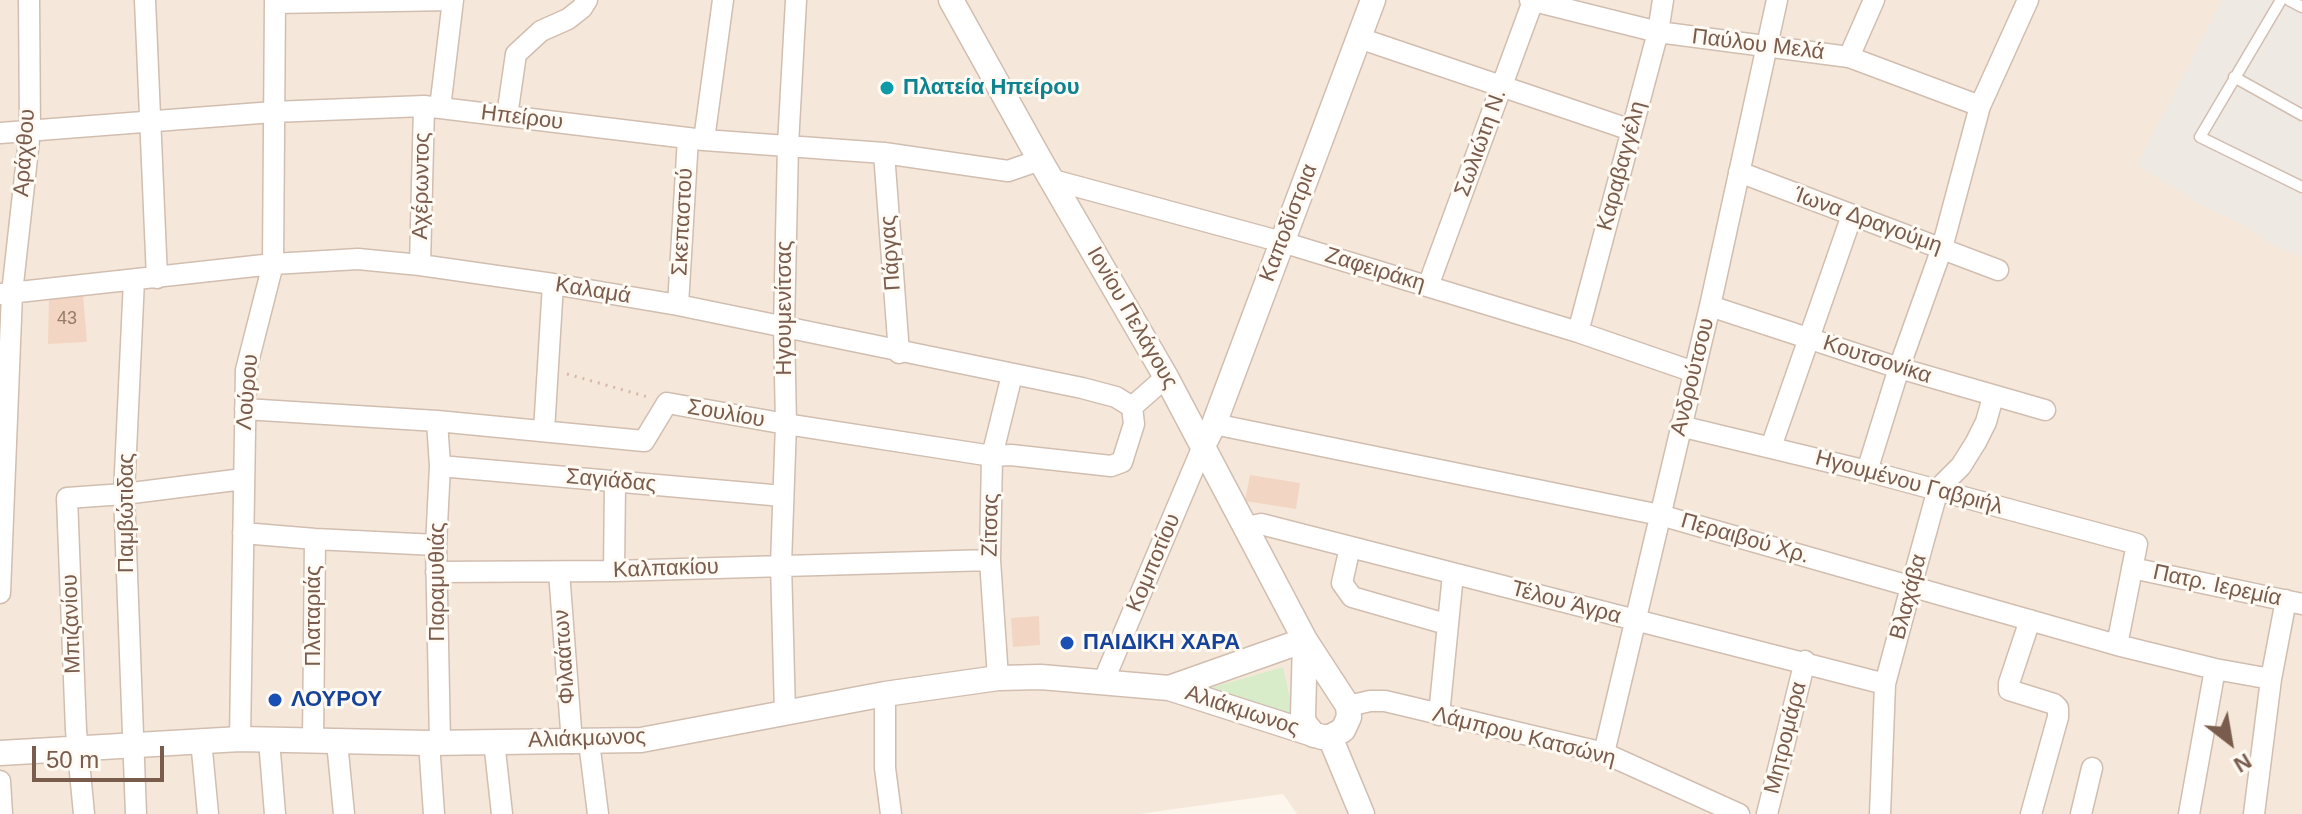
<!DOCTYPE html>
<html>
<head>
<meta charset="utf-8">
<style>
  body { margin:0 }
  #map { position:relative; width:2302px; height:814px; overflow:hidden; background:#fdf6ec; font-family:Arial,sans-serif }
  canvas { display:block }
  .north { position:absolute; left:2190px; top:702px; width:80px; height:80px; -webkit-text-stroke:6px #fffaf3; paint-order:stroke; rotate:149deg; font-size:22px; font-weight:700; line-height:32px; text-align:center; color:#7a5c4d }
  .north::after { content:''; display:block; margin:auto; width:28px; height:36px; background:#7a5c4d; clip-path:polygon(50% 0,100% 100%,50% 72%,0 100%) }
  .scale { position:absolute; left:32px; top:746px; width:132px; height:36px; box-sizing:border-box; border:4px solid #7a5c4d; border-top:0; padding-left:10px; font-size:24px; line-height:28px; white-space:nowrap; color:#7a5c4d; -webkit-text-stroke:6px #fffaf3; paint-order:stroke }
</style>
</head>
<body>
<div id="map">
<canvas width="2302" height="814"></canvas>
<div class="north">N</div>
<div class="scale">50 m</div>
</div>
<script>
const ctx = document.querySelector('canvas').getContext('2d');
ctx.lineJoin = 'round';
function paint(path, color) { ctx.fillStyle = color; ctx.fill(path, 'evenodd'); }
const toPath = rows => new Path2D(rows.map(r => 'M' + r).join(''));
function trace(path, color, width, dash) { ctx.strokeStyle = color; ctx.lineWidth = width; ctx.lineCap = dash ? 'butt' : 'round'; ctx.setLineDash(dash || []); ctx.stroke(path); }
function label(font, color, halo, rows, align = 'center') {
  ctx.font = font + ' Arial,sans-serif'; ctx.lineWidth = 6; ctx.setLineDash([]); ctx.textBaseline = 'middle'; ctx.strokeStyle = halo; ctx.fillStyle = color; for (const [text, x, y, turn = 0] of rows) {
    ctx.save(); ctx.translate(x, y); ctx.rotate((+turn || 0) * Math.PI / 180); ctx.textAlign = isNaN(turn) ? turn : align; if (halo) ctx.strokeText(text, 0, 0); ctx.fillText(text, 0, 0); ctx.restore();
  }
}
const residential = toPath([
  [0,0,2302,0,2302,814,1297,814,1283,794,1139,814,0,814]
]);
const industrial = toPath([
  [2222,0,2302,0,2302,257,2272,245,2246,226,2202,205,2137,165]
]);
const green = toPath([
  [1283,667,1295,720,1207,689]
]);
const building = toPath([
  [83,294,87,342,48,344,49,296],
  [1250,475,1300,483,1296,509,1245,501],
  [1039,616,1040,645,1013,647,1011,618]
]);
const path = toPath([
  [567,374,648,397]
]);
const service = toPath([
  [2281,0,2200,137,2302,187],
  [2289,0,2302,7],
  [2234,77,2302,115]
]);
const minor = toPath([
  [145,0,157,278],
  [1530,0,1658,32,1849,57,1980,106],
  [275,3,453,0],
  [1359,38,1631,130],
  [1849,57,1874,0],
  [440,108,453,0],
  [507,116,516,54,541,31,568,19,582,8,587,0],
  [0,133,273,112,424,106,704,140,884,153,1008,171,1040,160],
  [704,140,723,0],
  [884,153,899,353],
  [1739,172,1998,270],
  [1053,180,1282,242,1578,332,1694,372],
  [420,265,424,106],
  [134,280,124,494,136,814],
  [1428,286,1533,1],
  [0,294,273,264,358,259,420,265,553,284,678,305,1082,388,1116,397,1132,407,1166,377],
  [678,305,688,138],
  [1710,306,1899,368,2045,410],
  [1578,332,1658,32,1663,0],
  [245,409,437,421,644,441,667,403,786,424,992,456,1011,455,1111,466,1122,462,1134,424,1132,407],
  [437,421,440,466,436,545,440,742],
  [1214,424,1660,515,2117,645,2215,669,2271,679],
  [1680,426,1867,471,2137,544,2117,645],
  [544,431,553,284],
  [1771,447,1852,215],
  [440,466,783,496],
  [1867,471,1899,368,1942,248,1980,106,2028,0],
  [1247,527,1261,524,1885,684],
  [243,533,315,539,436,545],
  [1350,547,1342,583,1352,597,1446,624],
  [2132,568,2302,604],
  [614,571,615,482],
  [436,572,614,571,990,560],
  [559,572,572,743],
  [0,593,12,293,30,131,29,0],
  [2030,620,2009,683,2009,690,2054,704,2058,708,2058,717,2031,814],
  [998,678,990,560,992,456,1012,375],
  [1104,680,1203,446],
  [885,694,885,768,891,814],
  [1348,706,1370,701,1385,701,1604,753,1739,814],
  [785,713,781,564,786,424,784,327,788,145,796,0],
  [1439,715,1453,574],
  [240,739,246,370,273,264,275,0],
  [201,740,208,814],
  [269,740,275,814],
  [313,741,315,539],
  [494,741,502,814],
  [337,742,344,814],
  [589,742,598,814],
  [429,743,434,814],
  [1604,753,1710,306,1777,0],
  [0,781,2,814],
  [84,814,76,730,67,498,124,494,243,479],
  [1767,814,1805,661],
  [1880,814,1885,684,1911,587,1938,489,1961,466,1976,442,1986,422,1993,397],
  [2081,814,2092,768],
  [2189,814,2215,669],
  [2254,814,2271,679,2286,600]
]);
const tertiary = toPath([
  [1203,446,1214,424,1373,0],
  [1305,640,1303,716,1304,723,1314,735],
  [1169,688,1305,640],
  [1330,737,1362,814],
  [0,753,240,739,429,743,641,740,885,694,998,678,1041,677,1169,688,1322,737,1330,737,1343,730,1349,717,1348,706,1305,640,1166,377,1040,160,951,0]
]);
const markers = [
  [887,88,8,"#0f9aa8"],
  [1067,643,8,"#1a4fb4"],
  [275,700,8,"#1a4fb4"]
];
const numberNames = [
  ["43",67,319]
];
const streetNames = [
  ["Παύλου Μελά",1758,45,7],
  ["Ηπείρου",522,118,7],
  ["Σωλιώτη Ν.",1481,143,-70],
  ["Αράχθου",25,153,-86],
  ["Καραβαγγέλη",1622,166,-75],
  ["Αχέρωντος",422,186,-89],
  ["Ίωνα Δραγούμη",1868,221,20],
  ["Σκεπαστού",683,222,-87],
  ["Καποδίστρια",1289,223,-69],
  ["Πάργας",891,253,-94],
  ["Ζαφειράκη",1375,270,17],
  ["Καλαμά",593,291,9],
  ["Ηγουμενίτσας",785,308,-90],
  ["Ιονίου Πελάγους",1132,318,60],
  ["Κουτσονίκα",1877,360,18],
  ["Ανδρούτσου",1693,377,-76],
  ["Λούρου",248,392,-85],
  ["Σουλίου",726,414,10],
  ["Σαγιάδας",611,481,5],
  ["Ηγουμένου Γαβριήλ",1909,483,15],
  ["Παμβώτιδας",127,513,-90],
  ["Ζίτσας",991,525,-89],
  ["Περαιβού Χρ.",1745,539,16],
  ["Κομποτίου",1154,563,-67],
  ["Καλπακίου",666,569,-2],
  ["Παραμυθιάς",438,582,-90],
  ["Πατρ. Ιερεμία",2217,586,12],
  ["Βλαχάβα",1909,597,-75],
  ["Τέλου Άγρα",1566,603,15],
  ["Πλαταριάς",314,616,-90],
  ["Μπιζανίου",72,624,-92],
  ["Φιλαάτων",565,657,-94],
  ["Αλιάκμωνος",1242,711,18],
  ["Λάμπρου Κατσώνη",1524,737,14],
  ["Μητρομάρα",1786,738,-76],
  ["Αλιάκμωνος",587,739,-2]
];
const cultureNames = [
  ["Πλατεία Ηπείρου",903,88]
];
const transitNames = [
  ["ΠΑΙΔΙΚΗ ΧΑΡΑ",1083,643],
  ["ΛΟΥΡΟΥ",291,700]
];
paint(residential, '#f5e8da');
paint(industrial, '#efe9e4');
paint(green, '#d8ecc9');
paint(building, '#f3d5c3');
trace(service, '#d1beb0', 13);
trace(minor, '#d1beb0', 23);
trace(tertiary, '#d1beb0', 27);
trace(path, '#d9b8a5', 3, [2, 6]);
trace(service, '#fff', 10);
trace(minor, '#fff', 20);
trace(tertiary, '#fff', 24);
for (const [x, y, r, color] of markers) { const dot = new Path2D(); dot.arc(x, y, r, 0, 2 * Math.PI); ctx.fillStyle = color; ctx.fill(dot); trace(dot, '#fffaf3', 3); }
label('18px', '#987a6a', null, numberNames);
label('22px', '#7a5c4d', '#fffaf3', streetNames);
label('bold 22px', '#0d838f', '#fffaf3', cultureNames, 'left');
label('bold 22px', '#164399', '#fffaf3', transitNames, 'left');
</script>
</body>
</html>
